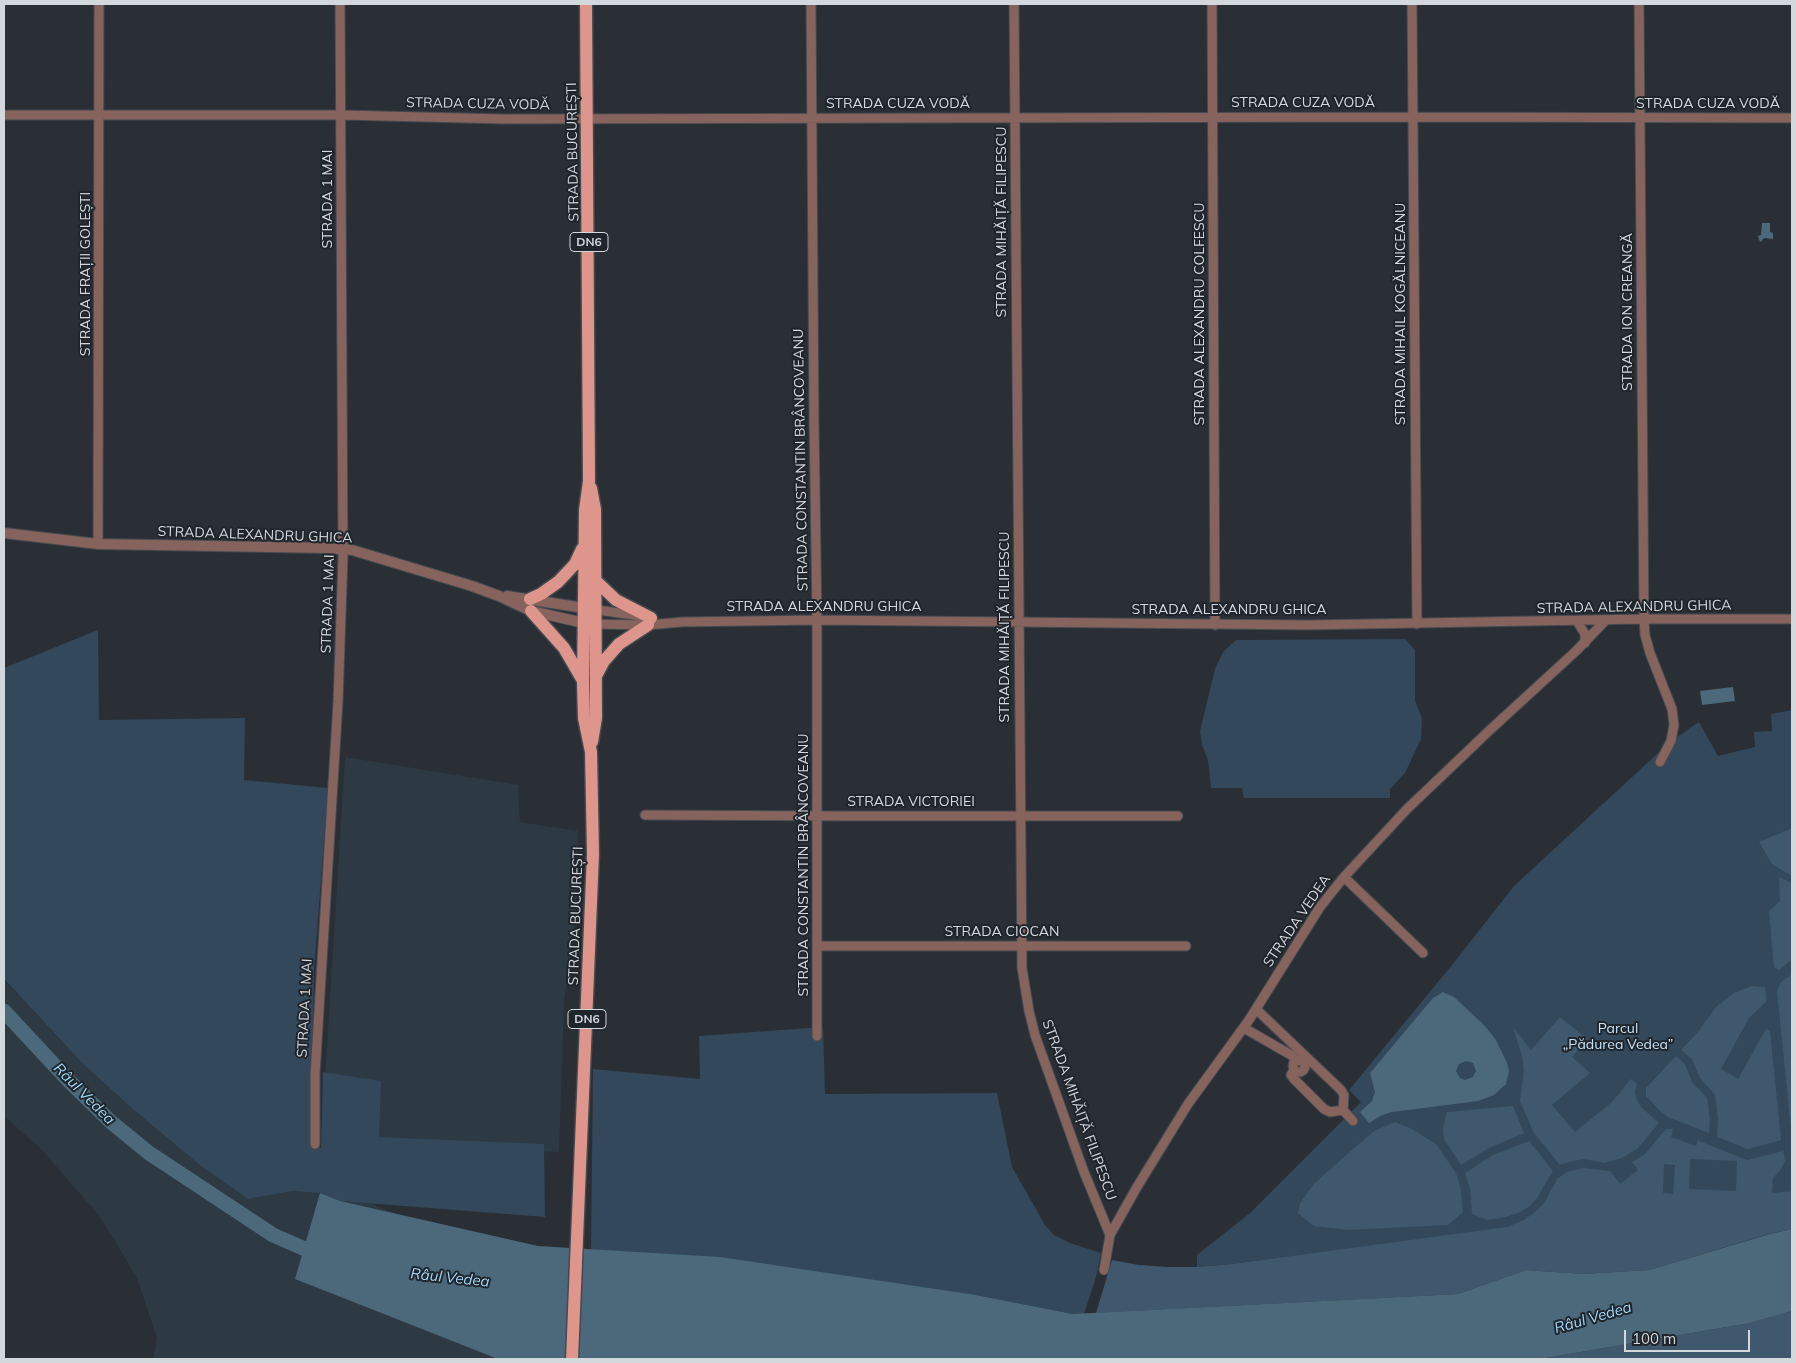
<!DOCTYPE html>
<html>
<head>
<meta charset="utf-8">
<style>
  body { margin:0 }
  #map { position:relative; width:1796px; height:1363px; overflow:hidden; background:#292f35; font-family:Mulish,sans-serif }
  canvas { display:block }
  .frame { position:absolute; inset:0; border:5px solid #d3d8dc; pointer-events:none }
  .scale { position:absolute; left:1624px; top:1330px; width:126px; height:22px; box-sizing:border-box; border:2px solid #d3d8dc; border-top:0; padding-left:6px; font-size:15px; line-height:18px; white-space:nowrap; color:#d3d8dc; -webkit-text-stroke:4px #1f252b; paint-order:stroke }
</style>
</head>
<body>
<div id="map">
<canvas width="1796" height="1363"></canvas>
<div class="frame"></div>
<div class="scale">100 m</div>
</div>
<script>
const ctx = document.querySelector('canvas').getContext('2d');
ctx.lineJoin = 'round';
function paint(path, color) { ctx.fillStyle = color; ctx.fill(path, 'evenodd'); }
const toPath = rows => new Path2D(rows.map(r => 'M' + r).join(''));
function trace(path, color, width, dash) { ctx.strokeStyle = color; ctx.lineWidth = width; ctx.lineCap = dash ? 'butt' : 'round'; ctx.setLineDash(dash || []); ctx.stroke(path); }
function label(font, color, halo, rows, align = 'center') {
  ctx.font = font + ' Mulish,sans-serif'; ctx.lineWidth = 4; ctx.setLineDash([]); ctx.textBaseline = 'middle'; ctx.strokeStyle = halo; ctx.fillStyle = color; for (const [text, x, y, turn = 0] of rows) {
    ctx.save(); ctx.translate(x, y); ctx.rotate((+turn || 0) * Math.PI / 180); ctx.textAlign = isNaN(turn) ? turn : align; if (halo) ctx.strokeText(text, 0, 0); ctx.fillText(text, 0, 0); ctx.restore();
  }
}
const built = toPath([
  [345,757,518,785,520,822,578,831,576,914,564,1002,559,1152,321,1144],
  [4,980,81,1062,135,1111,202,1167,248,1199,293,1191,343,1192,437,1231,1071,1359,153,1359,157,1338,137,1278,101,1218,41,1149,4,1116]
]);
const green = toPath([
  [98,630,99,720,245,718,244,780,328,788,314,971,310,1142,321,1148,323,1072,381,1081,379,1137,544,1144,545,1217,340,1201,320,1193,293,1191,248,1199,202,1167,135,1111,81,1062,4,979,4,668],
  [1405,639,1415,650,1415,701,1422,718,1421,739,1405,773,1390,789,1390,798,1244,798,1242,788,1211,788,1208,760,1202,745,1200,731,1215,669,1223,652,1236,640],
  [1792,710,1792,1191,1232,1264,1197,1267,1197,1255,1250,1213,1361,1102,1349,1090,1452,965,1514,886,1671,741,1699,722,1718,756,1755,747,1754,732,1772,731,1771,714],
  [823,1027,825,1094,997,1093,1012,1167,1045,1225,1054,1235,1070,1243,1101,1253,1096,1277,1084,1314,1073,1314,976,1295,591,1249,593,1069,700,1079,699,1036]
]);
const forest = toPath([
  [1792,828,1792,876,1772,864,1759,842],
  [1779,877,1792,883,1792,960,1779,970,1774,967,1769,911,1780,901],
  [1792,974,1792,1139,1777,991,1781,982],
  [1752,986,1765,987,1767,1001,1749,1018,1721,1069,1738,1079,1766,1029,1770,1031,1781,1140,1748,1149,1717,1137,1718,1119,1715,1095,1700,1078,1692,1059,1681,1050,1698,1032,1716,1007,1734,993],
  [1560,1017,1587,1039,1572,1057,1590,1073,1552,1105,1575,1132,1612,1102,1631,1079,1637,1084,1635,1092,1637,1100,1641,1107,1659,1123,1638,1148,1622,1158,1604,1163,1584,1159,1573,1161,1560,1165,1534,1133,1520,1101,1524,1071,1522,1056,1513,1027,1531,1050],
  [1676,1056,1685,1064,1692,1082,1707,1098,1710,1119,1709,1133,1668,1117,1661,1112,1646,1096,1646,1088],
  [1513,1106,1524,1133,1489,1148,1461,1165,1444,1139,1443,1128,1447,1112],
  [1395,1122,1412,1129,1436,1144,1456,1173,1461,1190,1463,1212,1448,1225,1348,1230,1314,1226,1298,1213,1300,1203,1314,1184,1327,1172,1374,1131],
  [1666,1129,1673,1129,1671,1137,1696,1146,1699,1138,1699,1141,1747,1160,1783,1151,1785,1161,1781,1169,1773,1178,1772,1193,1792,1191,1792,1229,1769,1234,1649,1270,1583,1274,1526,1270,1458,1294,1096,1313,1112,1260,1139,1265,1168,1267,1197,1267,1232,1264,1507,1227,1524,1220,1535,1212,1544,1203,1557,1179,1567,1172,1583,1168,1610,1171,1620,1184,1638,1170,1632,1162,1644,1155],
  [1690,1159,1737,1161,1736,1191,1689,1189],
  [1664,1164,1675,1165,1673,1194,1663,1193],
  [1529,1141,1553,1171,1537,1198,1530,1206,1520,1212,1506,1217,1487,1220,1472,1214,1470,1188,1465,1173,1493,1155],
  [1792,1311,1792,1359,1540,1359,1750,1323]
]);
const water = toPath([
  [1762,223,1770,223,1770,232,1773,233,1773,239,1764,238,1761,242,1759,240,1758,236,1761,235],
  [1733,687,1735,701,1702,705,1700,691],
  [1443,992,1454,997,1485,1026,1496,1040,1507,1063,1509,1071,1506,1084,1494,1095,1478,1101,1392,1112,1382,1115,1369,1123,1360,1112,1372,1101,1375,1092,1370,1073,1433,998],
  [1466,1061,1473,1063,1476,1071,1473,1077,1465,1080,1460,1078,1456,1071,1459,1064],
  [320,1193,340,1201,538,1246,720,1257,976,1295,1073,1314,1458,1294,1526,1270,1583,1274,1649,1270,1770,1234,1792,1229,1792,1311,1750,1323,1540,1359,498,1359,295,1279]
]);
const river = toPath([
  [4,1011,69,1081,111,1122,149,1153,273,1235,321,1256]
]);
const minor = toPath([
  [811,4,814,421,817,620,817,1036],
  [1014,4,1022,968,1029,1011,1035,1035,1084,1172,1110,1235],
  [1212,4,1215,625],
  [1412,4,1417,624],
  [1639,4,1644,619,1645,635,1650,653,1672,709,1674,725,1671,741,1660,762],
  [4,115,342,115,503,119,1413,117,1792,118],
  [98,544,99,4],
  [590,609,641,616],
  [1577,621,1585,634,1585,643],
  [591,624,648,625,682,622,817,620,1308,625,1644,619,1792,619],
  [645,815,848,816,1178,816],
  [1344,877,1423,953],
  [817,946,1186,946],
  [1256,1009,1341,1090,1344,1095,1343,1110,1353,1121],
  [1244,1028,1291,1055,1297,1061],
  '1293 1066a6 6 0 1 1 12 0a6 6 0 1 1-12 0Z',
  [1294,1070,1291,1075,1294,1079,1324,1109,1330,1112,1343,1110],
  [315,1144,315,1075,338,702,343,557,340,4],
  [1104,1270,1110,1235,1137,1187,1188,1104,1249,1020,1320,907,1344,877,1407,809,1491,729,1575,652,1606,620]
]);
const tertiary = toPath([
  [4,533,98,544,327,548,352,550,472,586,499,596,531,611,584,623],
  [507,596,584,608]
]);
const primary = toPath([
  [591,488,595,509,596,718,592,742],
  [595,580,616,600,651,618],
  [530,599,541,594,558,582,575,564,582,549],
  [531,611,564,648,582,679],
  [596,676,604,661,619,644,648,625],
  [572,1359,593,854,591,752,584,718,583,683,585,510,589,481,586,4]
]);
const shields = [
  [589,242,38],
  [587,1019,38]
];
const shieldNames = [
  ["DN6",589,242],
  ["DN6",587,1019]
];
const streetNames = [
  ["STRADA CUZA VODĂ",1303,103],
  ["STRADA CUZA VODĂ",478,104,1],
  ["STRADA CUZA VODĂ",898,104],
  ["STRADA CUZA VODĂ",1708,104],
  ["STRADA BUCUREȘTI",573,152,-91],
  ["STRADA 1 MAI",328,199,-90],
  ["STRADA MIHĂIȚĂ FILIPESCU",1002,222,-90],
  ["STRADA FRAȚII GOLEȘTI",86,274,-90],
  ["STRADA ION CREANGĂ",1628,312,-90],
  ["STRADA ALEXANDRU COLFESCU",1200,314,-90],
  ["STRADA MIHAIL KOGĂLNICEANU",1401,314,-90],
  ["STRADA CONSTANTIN BRÂNCOVEANU",801,460,-91],
  ["STRADA ALEXANDRU GHICA",255,535,2],
  ["STRADA 1 MAI",328,604,-88],
  ["STRADA ALEXANDRU GHICA",824,607],
  ["STRADA ALEXANDRU GHICA",1634,607,-1],
  ["STRADA ALEXANDRU GHICA",1229,610],
  ["STRADA MIHĂIȚĂ FILIPESCU",1005,627,-90],
  ["STRADA VICTORIEI",911,802],
  ["STRADA CONSTANTIN BRÂNCOVEANU",804,865,-90],
  ["STRADA BUCUREȘTI",576,916,-88],
  ["STRADA VEDEA",1297,921,-56],
  ["STRADA CIOCAN",1002,932],
  ["STRADA 1 MAI",305,1008,-87],
  ["STRADA MIHĂIȚĂ FILIPESCU",1079,1110,70]
];
const parkNames = [
  ["Parcul",1618,1029],
  ["„Pădurea Vedea”",1618,1045]
];
const waterNames = [
  ["Râul Vedea",84,1094,45],
  ["Râul Vedea",450,1278,6],
  ["Râul Vedea",1593,1318,-16]
];
paint(built, '#2d3943');
paint(green, '#33485a');
paint(forest, '#40586d');
paint(water, '#4c697c');
trace(river, '#4c697c', 15);
trace(minor, '#444a50', 11);
trace(tertiary, '#444a50', 12);
trace(primary, '#444a50', 15);
trace(minor, '#86635d', 9);
trace(tertiary, '#86635d', 10);
trace(primary, '#de958b', 12);
for (const [x, y, w] of shields) { const box = new Path2D(); box.roundRect(x - w / 2, y - 9.5, w, 19, 4); ctx.fillStyle = '#1f252b'; ctx.fill(box); trace(box, '#d3d8dc', 1); }
label('bold 12px', '#d3d8dc', null, shieldNames);
label('14px', '#d3d8dc', '#1f252b', streetNames);
label('14px', '#c7e3fc', '#1f252b', parkNames);
label('italic 15px', '#a0d8fb', '#1f252b', waterNames);
</script>
</body>
</html>
